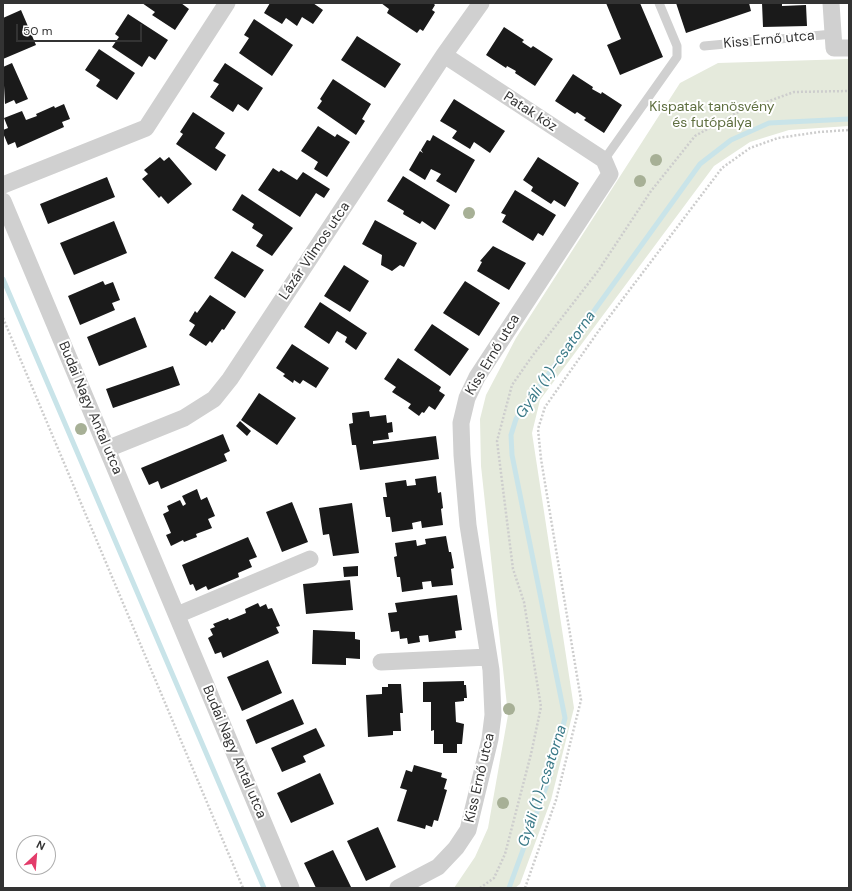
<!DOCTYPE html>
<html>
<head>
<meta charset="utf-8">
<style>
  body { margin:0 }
  #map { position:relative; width:852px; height:891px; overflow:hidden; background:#fff; font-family:"DM Sans",sans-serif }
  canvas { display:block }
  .frame { position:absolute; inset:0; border:4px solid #333; pointer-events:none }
  .north { position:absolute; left:16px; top:835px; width:40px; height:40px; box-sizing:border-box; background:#fff; border:1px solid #adadad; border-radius:50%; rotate:26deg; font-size:11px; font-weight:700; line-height:16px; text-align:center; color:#333 }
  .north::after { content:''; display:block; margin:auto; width:14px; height:18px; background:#e33c6a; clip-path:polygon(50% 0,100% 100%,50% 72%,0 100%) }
  .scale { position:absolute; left:16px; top:24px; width:126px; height:18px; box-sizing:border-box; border:2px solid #333; border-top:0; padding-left:5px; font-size:12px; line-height:14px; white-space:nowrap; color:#333; -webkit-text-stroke:3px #fff; paint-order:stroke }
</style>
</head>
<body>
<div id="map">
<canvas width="852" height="891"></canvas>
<div class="frame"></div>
<div class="north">N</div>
<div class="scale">50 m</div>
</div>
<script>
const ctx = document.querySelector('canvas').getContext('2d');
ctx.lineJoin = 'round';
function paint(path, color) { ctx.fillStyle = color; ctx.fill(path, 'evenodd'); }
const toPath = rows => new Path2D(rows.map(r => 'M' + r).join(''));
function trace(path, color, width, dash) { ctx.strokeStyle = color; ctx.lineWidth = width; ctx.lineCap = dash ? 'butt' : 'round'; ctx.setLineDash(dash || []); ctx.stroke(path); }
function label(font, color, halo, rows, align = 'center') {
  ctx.font = font + ' "DM Sans",sans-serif'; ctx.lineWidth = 4; ctx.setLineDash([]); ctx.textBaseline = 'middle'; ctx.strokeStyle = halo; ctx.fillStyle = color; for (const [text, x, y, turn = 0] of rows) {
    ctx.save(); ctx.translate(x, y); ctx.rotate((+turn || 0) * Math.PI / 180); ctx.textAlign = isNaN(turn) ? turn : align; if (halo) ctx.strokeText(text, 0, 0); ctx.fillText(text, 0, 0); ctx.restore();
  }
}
const green = toPath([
  [849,59,849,126,789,130,750,142,714,166,540,400,532,433,574,708,551,800,520,884,515,888,454,888,475,857,488,828,508,715,481,466,480,419,486,395,516,338,680,83,718,63]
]);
const stream = toPath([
  [3,279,264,888],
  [509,888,549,779,565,718,512,455,511,435,516,419,700,164,731,140,769,123,849,119]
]);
const building = toPath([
  [142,3,181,3,189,9,175,30,152,15,155,12],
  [270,3,313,3,323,10,313,24,302,17,297,26,286,18,282,24,264,13],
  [381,3,433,3,435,5,432,10,435,12,423,31,420,29,417,33,387,13,389,9],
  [606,3,640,3,663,57,620,75,607,45,621,39],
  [676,3,749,3,751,11,686,33],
  [762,3,782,3,782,6,806,5,807,26,763,27],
  [21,10,36,45,3,59,3,18],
  [128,14,168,40,155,60,149,56,142,67,112,47,119,37,115,34],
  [254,19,293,45,272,76,239,53,249,38,244,35],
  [504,27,524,40,522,42,531,48,533,46,553,59,535,86,515,73,516,71,507,66,506,68,486,55],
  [357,36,401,64,385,88,341,60],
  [99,49,135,73,117,100,96,86,100,80,85,70],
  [12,63,28,99,16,104,14,100,5,104,3,67],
  [225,63,263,88,248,111,238,104,233,112,210,97,219,84,213,81],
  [573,74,593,87,592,89,601,94,602,92,622,105,604,133,584,120,586,118,577,112,575,114,555,101],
  [333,79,371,104,362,119,365,121,356,135,317,108,322,101,320,99],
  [454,99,505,131,490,153,474,142,470,149,452,138,457,131,440,121],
  [64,104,70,119,62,122,64,127,17,148,15,142,8,145,3,133,3,130,8,128,4,118,22,111,26,120,37,116,36,114,54,106,55,108],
  [193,112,225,133,215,148,226,155,216,171,176,144,183,134,180,132],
  [318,126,335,137,337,134,350,142,327,177,314,169,318,162,301,151],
  [433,135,475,160,456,193,436,181,441,174,431,169,425,180,409,170,420,151,423,153,421,150,427,140,430,141],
  [160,157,164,161,169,157,192,184,168,204,161,196,159,198,142,179,148,174,144,170],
  [538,157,579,183,565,207,554,200,551,204,531,191,533,187,523,180],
  [273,168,279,172,281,170,297,180,303,172,330,189,324,198,316,193,300,217,258,190],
  [403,176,450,205,435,230,422,221,420,224,403,214,404,211,387,201],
  [107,177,115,197,48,224,40,204],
  [515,190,556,215,543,236,538,233,533,241,502,222,506,215,501,213],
  [242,194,293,228,272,256,256,246,263,235,252,228,254,224,232,210],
  [375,220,417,243,404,267,400,265,392,271,381,265,382,255,362,244],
  [114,221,127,253,74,275,60,243],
  [493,246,526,263,509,290,477,271,482,262,480,261],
  [232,251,264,270,245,298,214,278],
  [344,265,369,281,350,312,324,296],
  [103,281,105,285,113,282,120,300,112,303,115,310,80,325,68,296],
  [465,281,500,303,479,336,443,313],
  [210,295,236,312,224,330,222,329,212,343,210,341,206,346,189,335,195,325,189,321,195,311,197,313],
  [320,302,367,333,356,350,345,342,347,337,337,331,329,344,304,327],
  [135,317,147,347,99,366,87,337],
  [432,324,469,349,450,376,414,350],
  [292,344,329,368,316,388,303,380,300,384,294,380,293,383,283,376,285,374,276,368],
  [398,358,441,387,439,391,445,395,435,410,429,406,424,413,422,412,419,416,408,408,411,404,392,392,396,387,384,379],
  [173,366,180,385,113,408,106,389],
  [259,393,296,418,277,445,241,420],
  [369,411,370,417,386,415,387,423,392,422,393,432,388,433,389,439,373,441,373,444,436,436,439,459,360,470,356,445,352,445,349,424,353,423,352,413],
  [240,421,251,431,247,436,236,426],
  [223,434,230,451,224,454,227,461,161,489,158,481,149,485,141,468],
  [436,476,438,493,441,492,443,508,441,509,443,525,422,528,421,521,412,523,413,529,392,532,390,517,386,517,383,497,387,497,385,483,406,480,407,486,416,485,415,479],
  [197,489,201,500,207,497,215,516,208,519,212,528,196,534,197,537,184,542,183,540,171,546,166,535,171,533,163,514,169,511,167,506,180,500,183,506,186,504,182,496],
  [292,502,308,542,282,552,266,512],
  [352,503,359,553,333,556,329,534,323,535,319,508],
  [446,536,449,552,451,552,454,568,451,569,453,585,432,587,431,581,422,582,423,589,402,592,400,577,397,577,394,557,397,556,395,543,416,540,417,546,426,544,425,539],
  [248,537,257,557,249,560,252,567,238,573,239,577,208,590,206,586,196,591,193,584,190,585,182,565],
  [358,566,358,576,344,577,343,567],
  [350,580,353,610,306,614,303,584],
  [457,595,462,630,455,631,456,638,429,642,428,635,419,636,420,642,408,644,407,638,400,639,399,631,391,632,388,613,397,612,395,603],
  [258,603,260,607,266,604,268,609,272,608,280,626,276,627,279,633,223,658,221,652,215,654,208,638,213,635,210,629,215,627,213,624,228,618,229,620,246,613,245,609],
  [313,630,355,632,355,639,360,640,360,659,346,658,346,665,312,664],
  [268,660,282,693,242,711,227,677],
  [464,681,464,685,466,685,467,698,464,698,464,701,455,702,456,722,464,724,462,744,457,744,457,753,443,753,443,744,434,744,434,730,431,731,431,702,423,702,423,682],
  [388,684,401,684,403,713,400,713,401,731,393,731,393,735,368,737,366,695,382,694,382,687,388,687],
  [293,699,304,724,256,744,246,720],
  [316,728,325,746,303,756,306,762,282,772,271,748],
  [414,765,442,773,441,777,447,779,444,789,447,790,438,821,434,820,432,827,426,825,425,829,397,821,407,790,400,788,406,770,412,772],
  [320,773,334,804,291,823,277,793],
  [378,827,396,867,366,881,347,841],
  [333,850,351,887,316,888,304,863]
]);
const path = toPath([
  [3,318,243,888],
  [480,888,494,878,505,854,531,754,541,707,524,602,513,569,497,441,512,385,533,355,598,271,651,191,695,136,736,113,794,92,849,91],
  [525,888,556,800,581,700,541,459,538,429,545,407,600,329,722,168,750,148,778,138,819,132,849,130]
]);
const lane = toPath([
  [704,46,833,34],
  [604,160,677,57,677,46,659,3]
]);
const street = toPath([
  [831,3,834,48,849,48],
  [3,185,146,128,227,3],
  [3,201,291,888],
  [107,449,184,418,214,399,230,379,444,55,481,3],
  [177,615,310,559],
  [381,662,489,657],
  [398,888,438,867,456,848,468,830,490,739,493,715,491,670,468,525,462,455,461,423,467,398,477,377,610,174,604,160,444,55]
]);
const trees = [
  [656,160],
  [640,181],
  [469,213],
  [81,429],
  [509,709],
  [503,803]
];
const streetNames = [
  ["Kiss Ernő utca",769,40,-5],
  ["Patak köz",530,112,33],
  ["Lázár Vilmos utca",315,251,-56],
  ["Kiss Ernő utca",493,355,-59],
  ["Budai Nagy Antal utca",90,408,67],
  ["Budai Nagy Antal utca",234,752,67],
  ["Kiss Ernő utca",480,778,-77]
];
const parkNames = [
  ["Kispatak tanösvény",712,107],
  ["és futópálya",712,123]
];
const waterNames = [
  ["Gyáli (1.)-csatorna",556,365,-55],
  ["Gyáli (1.)-csatorna",543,786,-72]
];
paint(green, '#e5eadc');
trace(stream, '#c9e4e9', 5);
paint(building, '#1a1a1a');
trace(path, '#cdcdcd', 2.5, [2, 2]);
trace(lane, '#d0d0d0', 9);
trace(street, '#d0d0d0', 17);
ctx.fillStyle = '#a7b096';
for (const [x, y] of trees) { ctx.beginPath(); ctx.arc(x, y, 6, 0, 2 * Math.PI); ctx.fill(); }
label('14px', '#333', '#fff', streetNames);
label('14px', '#5f6f40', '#fff', parkNames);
label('italic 15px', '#3b7a88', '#fff', waterNames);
</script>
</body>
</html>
